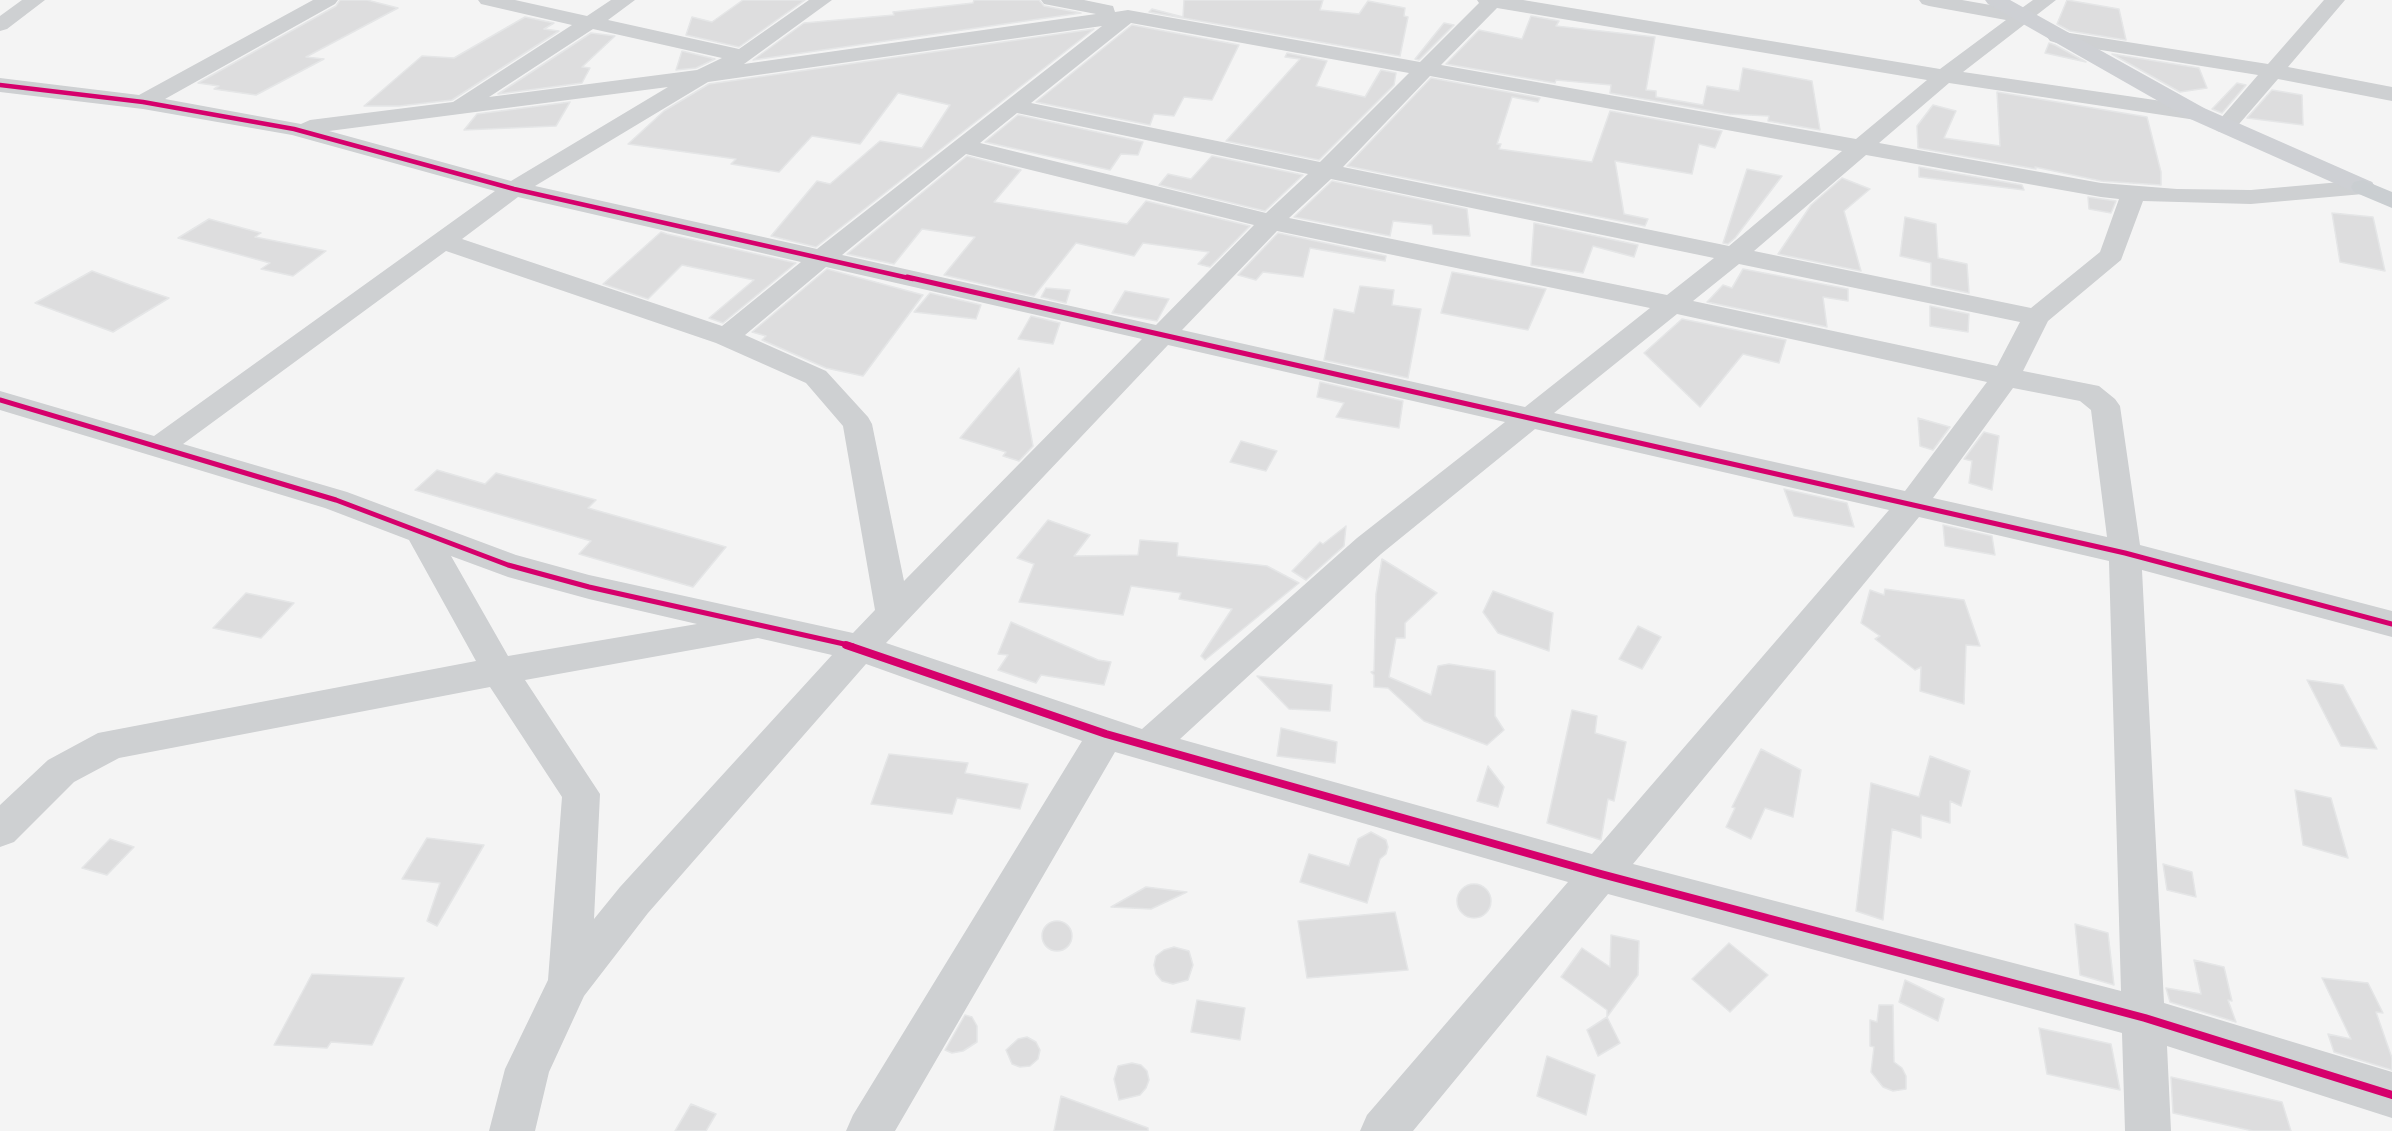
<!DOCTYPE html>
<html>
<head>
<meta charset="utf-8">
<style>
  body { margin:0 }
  canvas { display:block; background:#f4f4f4 }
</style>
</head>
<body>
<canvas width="2392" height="1131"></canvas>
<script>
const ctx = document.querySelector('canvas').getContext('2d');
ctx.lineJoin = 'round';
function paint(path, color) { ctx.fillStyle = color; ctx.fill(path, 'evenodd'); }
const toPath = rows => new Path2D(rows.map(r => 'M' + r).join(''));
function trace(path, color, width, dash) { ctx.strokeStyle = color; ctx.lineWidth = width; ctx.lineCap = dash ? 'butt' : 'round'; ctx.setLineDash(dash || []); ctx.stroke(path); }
const building = toPath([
  [340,0,367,0,398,8,306,57,324,59,256,95,214,89,219,86,198,83,336,6,340,0],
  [743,0,805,0,739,47,686,35,692,17,712,22,743,0],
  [974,0,1039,0,1044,6,1081,13,753,60,804,23,894,15,893,12,973,3,974,0],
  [1184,0,1323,0,1320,10,1359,14,1368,1,1405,8,1404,16,1408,17,1400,56,1149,12,1152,9,1183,17,1184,0],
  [2067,0,2119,9,2126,40,2070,31,2057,24,2067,0],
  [1531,16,1559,21,1556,26,1655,37,1646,90,1656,91,1656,97,1703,105,1707,86,1739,91,1743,68,1812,81,1820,130,1768,121,1769,116,1729,114,1610,93,1611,85,1556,80,1555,83,1446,64,1479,30,1522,39,1531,16],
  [525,17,554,23,544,29,559,31,452,100,399,106,364,106,422,56,454,58,525,17],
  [1444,23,1454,25,1419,60,1415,59,1444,23],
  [1132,25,1239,45,1212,100,1184,97,1174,116,1154,114,1150,125,1036,102,1132,25],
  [1094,29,816,247,771,236,817,181,830,184,880,141,922,148,950,105,898,93,860,144,812,136,779,172,731,164,736,159,628,144,664,111,709,84,1094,29],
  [591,33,615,36,582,67,590,68,582,83,498,94,591,33],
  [2049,43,2055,45,2086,62,2045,53,2049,43],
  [682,51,715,59,696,68,676,70,682,51],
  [1287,53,1327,61,1316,86,1365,97,1381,70,1396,73,1394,85,1319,160,1226,141,1300,59,1285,57,1287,53],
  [2112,54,2199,68,2207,88,2180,92,2112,54],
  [1431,78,1540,98,1538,102,1512,97,1497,144,1501,144,1499,149,1592,162,1610,111,1722,131,1715,148,1699,144,1692,174,1615,161,1624,214,1648,219,1645,226,1347,166,1431,78],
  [2237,83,2246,85,2222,113,2212,109,2237,83],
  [2272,90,2302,95,2303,125,2247,118,2272,90],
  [1997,92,2147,117,2161,172,2161,185,2101,181,2035,167,2036,169,1918,148,1917,126,1933,105,1956,111,1944,138,2000,146,1997,92],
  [570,102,556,126,464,130,477,114,570,102],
  [1018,115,1143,142,1138,155,1121,154,1110,170,985,142,1018,115],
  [967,156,1021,170,994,202,1127,224,1146,201,1250,226,1210,267,1198,264,1209,252,1143,243,1134,256,1076,243,1034,296,944,275,975,237,922,229,894,264,847,254,967,156],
  [1212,156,1303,175,1265,211,1159,185,1168,174,1191,179,1212,156],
  [1919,167,2022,185,2024,190,1919,177,1919,167],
  [1747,169,1782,176,1735,238,1728,244,1723,243,1747,169],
  [1842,178,1870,189,1844,211,1861,271,1778,254,1811,205,1842,178],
  [1332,181,1467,209,1470,236,1433,234,1432,225,1393,221,1390,236,1294,217,1332,181],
  [2088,197,2116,201,2111,213,2089,209,2088,197],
  [2332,213,2373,217,2385,271,2340,262,2332,213],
  [1905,217,1936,224,1938,258,1967,264,1969,293,1931,285,1931,263,1900,256,1905,217],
  [209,219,261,233,255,237,326,251,293,276,261,269,270,263,178,238,209,219],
  [1534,223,1638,245,1634,257,1593,246,1583,273,1531,265,1534,223],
  [661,232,667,234,796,263,723,323,709,318,754,280,682,265,648,299,603,284,661,232],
  [1278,233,1386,256,1385,261,1310,248,1303,277,1263,272,1256,280,1238,275,1278,233],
  [827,269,923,295,863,376,826,368,762,340,766,336,752,332,827,269],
  [1743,269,1848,289,1848,301,1823,297,1827,327,1707,302,1723,285,1732,288,1743,269],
  [92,271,130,285,169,298,113,332,35,303,92,271],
  [1452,272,1546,289,1528,330,1441,313,1452,272],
  [1360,286,1394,290,1392,305,1421,309,1408,378,1324,360,1334,309,1354,313,1360,286],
  [1046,288,1070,290,1066,303,1041,297,1046,288],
  [1125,291,1169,299,1157,321,1112,313,1125,291],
  [930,293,981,305,976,319,914,312,930,293],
  [1930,306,1969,314,1968,332,1930,326,1930,306],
  [1031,316,1060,323,1053,344,1018,339,1031,316],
  [1682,319,1786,340,1779,363,1743,354,1700,407,1644,353,1682,319],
  [1019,368,1033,446,1019,461,1003,456,1006,452,960,438,1019,368],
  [1320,382,1403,401,1399,428,1336,417,1344,403,1317,397,1320,382],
  [1918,418,1950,427,1933,450,1920,446,1918,418],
  [1984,432,1999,436,1992,490,1969,483,1972,461,1964,459,1984,432],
  [1241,441,1277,451,1266,471,1230,462,1241,441],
  [437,470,485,484,496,473,596,500,588,508,726,547,693,587,579,554,591,541,415,490,437,470],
  [1784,489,1847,503,1854,527,1794,516,1784,489],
  [1048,520,1090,535,1074,556,1138,555,1140,540,1178,543,1177,556,1267,566,1299,583,1205,660,1201,656,1232,609,1179,599,1181,593,1131,586,1123,615,1019,602,1034,564,1017,558,1048,520],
  [1943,525,1992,536,1995,555,1945,546,1943,525],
  [1346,526,1344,546,1306,580,1292,571,1320,542,1323,544,1346,526],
  [1382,559,1437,593,1405,623,1405,638,1396,638,1389,677,1431,695,1438,666,1449,664,1495,671,1495,716,1504,730,1487,745,1424,721,1388,688,1374,687,1374,675,1371,672,1374,671,1376,594,1382,559],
  [1885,589,1964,600,1980,646,1966,645,1964,704,1920,691,1921,667,1915,670,1875,639,1880,636,1861,623,1870,590,1884,595,1885,589],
  [1493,591,1553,613,1549,651,1498,633,1483,612,1493,591],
  [246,593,294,603,261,638,213,628,246,593],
  [1011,622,1098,660,1111,662,1104,685,1041,675,1036,683,998,670,1008,655,998,654,1011,622],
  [1638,626,1661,637,1642,669,1619,659,1638,626],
  [1257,676,1332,685,1330,711,1289,709,1257,676],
  [2307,680,2343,685,2377,749,2341,746,2307,680],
  [1572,710,1597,716,1595,733,1626,742,1614,801,1608,799,1601,840,1547,823,1572,710],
  [1281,728,1337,742,1335,763,1277,756,1281,728],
  [1761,749,1801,770,1793,817,1765,808,1751,839,1726,827,1735,808,1732,807,1761,749],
  [889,754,968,763,965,773,1028,784,1020,809,957,798,952,814,871,804,889,754],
  [1930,756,1970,771,1961,806,1950,801,1950,823,1921,815,1921,838,1892,829,1883,920,1856,911,1871,783,1919,797,1930,756],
  [1488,766,1504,787,1498,807,1477,801,1488,766],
  [2295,790,2331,798,2348,858,2303,845,2295,790],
  [1371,832,1386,840,1388,847,1386,854,1380,859,1367,903,1300,882,1309,854,1349,866,1358,839,1371,832],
  [427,838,484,845,437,926,427,921,440,883,402,879,427,838],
  [110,839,134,847,107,875,82,868,110,839],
  [2163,864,2192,872,2196,897,2167,890,2163,864],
  '1457 901a17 17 0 1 1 34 0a17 17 0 1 1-34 0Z',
  [1146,887,1187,892,1151,909,1111,907,1146,887],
  [1395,912,1408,970,1307,978,1298,921,1395,912],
  '1042 936a15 15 0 1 1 30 0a15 15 0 1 1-30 0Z',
  [2075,924,2108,933,2114,985,2080,975,2075,924],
  [1611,935,1639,941,1638,975,1607,1017,1620,1043,1598,1056,1587,1030,1607,1017,1607,1010,1561,977,1582,948,1610,967,1611,935],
  [1729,943,1768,975,1730,1012,1692,979,1729,943],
  [1174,947,1189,951,1193,965,1188,980,1173,984,1162,981,1156,974,1154,965,1156,956,1164,950,1174,947],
  [2194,960,2224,967,2232,1001,2228,1000,2236,1022,2170,1002,2166,988,2201,994,2194,960],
  [312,974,404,978,372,1045,331,1042,327,1048,274,1045,312,974],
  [2322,978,2368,983,2383,1013,2376,1012,2392,1058,2392,1070,2334,1052,2328,1034,2351,1039,2322,978],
  [1905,980,1944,999,1938,1021,1899,1002,1905,980],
  [1197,1000,1245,1008,1240,1040,1191,1032,1197,1000],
  [1879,1005,1893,1005,1894,1062,1902,1068,1906,1076,1906,1089,1893,1091,1883,1087,1871,1072,1874,1047,1870,1046,1870,1020,1877,1022,1879,1005],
  [965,1015,972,1017,977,1026,977,1042,963,1051,952,1053,945,1050,965,1015],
  [2039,1028,2111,1044,2120,1090,2047,1074,2039,1028],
  [1027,1037,1036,1042,1040,1050,1038,1059,1030,1066,1020,1067,1012,1064,1006,1050,1018,1039,1027,1037],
  [1547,1056,1595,1075,1586,1115,1537,1096,1547,1056],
  [1132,1063,1141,1065,1147,1071,1149,1080,1146,1088,1140,1095,1119,1100,1114,1079,1118,1066,1132,1063],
  [2171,1077,2282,1102,2291,1131,2253,1131,2173,1113,2171,1077],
  [1061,1096,1148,1128,1148,1131,1054,1131,1061,1096],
  [691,1104,716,1114,706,1131,675,1131,691,1104]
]);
const minor = toPath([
  [22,0,45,0,7,29,0,31,0,16,22,0],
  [313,0,338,0,335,4,165,99,301,124,310,120,453,102,572,25,481,4,478,0,515,0,587,16,611,0,635,0,608,20,739,49,809,0,832,0,744,64,1096,14,1044,4,1041,0,1084,0,1113,6,1115,12,1128,10,1420,62,1479,3,1477,0,1523,0,1940,69,2006,20,1929,6,1922,4,1919,0,1962,0,2019,10,2033,0,2056,0,1963,72,2196,106,2204,108,2207,113,2204,118,2196,120,1949,83,1879,143,2101,183,2177,189,2251,190,2363,180,2372,182,2375,187,2372,192,2363,194,2251,204,2143,201,2121,260,2048,321,2023,371,2099,386,2115,399,2120,406,2140,545,2392,611,2392,637,2142,570,2164,1003,2392,1072,2392,1118,2167,1046,2171,1131,2125,1131,2122,1033,1608,894,1413,1131,1360,1131,1367,1115,1568,882,1115,752,895,1131,846,1131,853,1115,1082,741,866,664,648,913,584,996,549,1072,535,1131,489,1131,505,1069,548,980,562,797,490,687,119,758,74,782,14,842,0,847,0,805,48,760,98,733,476,661,409,540,325,508,0,410,0,391,154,436,495,191,292,135,143,109,0,92,0,78,139,95,313,0],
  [1497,8,1927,80,1856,139,1441,65,1497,8],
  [1131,23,1409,73,1320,162,1031,103,1131,23],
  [1102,26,817,249,535,186,708,82,1102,26],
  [593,29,722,58,697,70,489,97,593,29],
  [1430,76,1842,151,1729,246,1343,167,1430,76],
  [668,87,511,181,329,131,668,87],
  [1017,113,1308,174,1266,213,980,143,1017,113],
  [966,154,1254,225,1156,325,842,255,966,154],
  [1866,155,2101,197,2119,199,2100,252,2031,308,1754,251,1866,155],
  [1331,179,1714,258,1667,295,1289,218,1331,179],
  [518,197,801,262,722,326,462,239,518,197],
  [1277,231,1650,308,1525,407,1182,330,1277,231],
  [446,251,716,343,806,383,843,426,875,610,853,633,589,575,516,555,347,492,183,444,446,251],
  [1739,264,2020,322,1997,366,1693,301,1739,264],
  [826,267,1142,339,904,581,872,424,868,417,826,371,745,335,826,267],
  [1677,314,1987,382,1905,491,1554,413,1677,314],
  [1168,345,1505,422,1357,538,1142,729,886,643,1168,345],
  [2013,388,2080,401,2091,410,2107,537,1933,498,2013,388],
  [1535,429,1889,510,1592,854,1180,739,1381,554,1535,429],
  [1919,517,2109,561,2121,991,1633,864,1919,517],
  [451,556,508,577,589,599,697,624,508,656,451,556],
  [758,638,832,655,620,887,594,919,600,794,525,680,758,638],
  [2324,0,2345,0,2288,67,2392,87,2392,101,2278,79,2233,131,2225,133,2217,131,2214,126,2258,75,2057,43,2050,41,2047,37,2050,33,2057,31,2268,64,2324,0]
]);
const secondary = toPath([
  [1985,0,2010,0,2204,108,2372,182,2375,187,2372,192,2363,194,2354,192,2188,118,1988,4,1985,0]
]);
const primary = toPath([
  [2363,180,2392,192,2392,208,2354,192,2351,187,2354,182,2363,180]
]);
const cyclewayFar2 = toPath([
  [0,85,143,102,294,129,514,189,913,279]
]);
const cyclewayFar1 = toPath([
  [907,277,2125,553,2392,624],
  [0,400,336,500,508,565,589,587,853,646]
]);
const cycleway = toPath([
  [846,645,1106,734,1601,874,2145,1018,2392,1095]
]);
paint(building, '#ddddde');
trace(building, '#e5e6e7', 1.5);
paint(minor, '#ced0d2');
paint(secondary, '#ced0d4');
paint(primary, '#caced1');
trace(cyclewayFar2, '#d6006c', 4.5);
trace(cyclewayFar1, '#d6006c', 5);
trace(cycleway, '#d6006c', 8);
</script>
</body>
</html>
